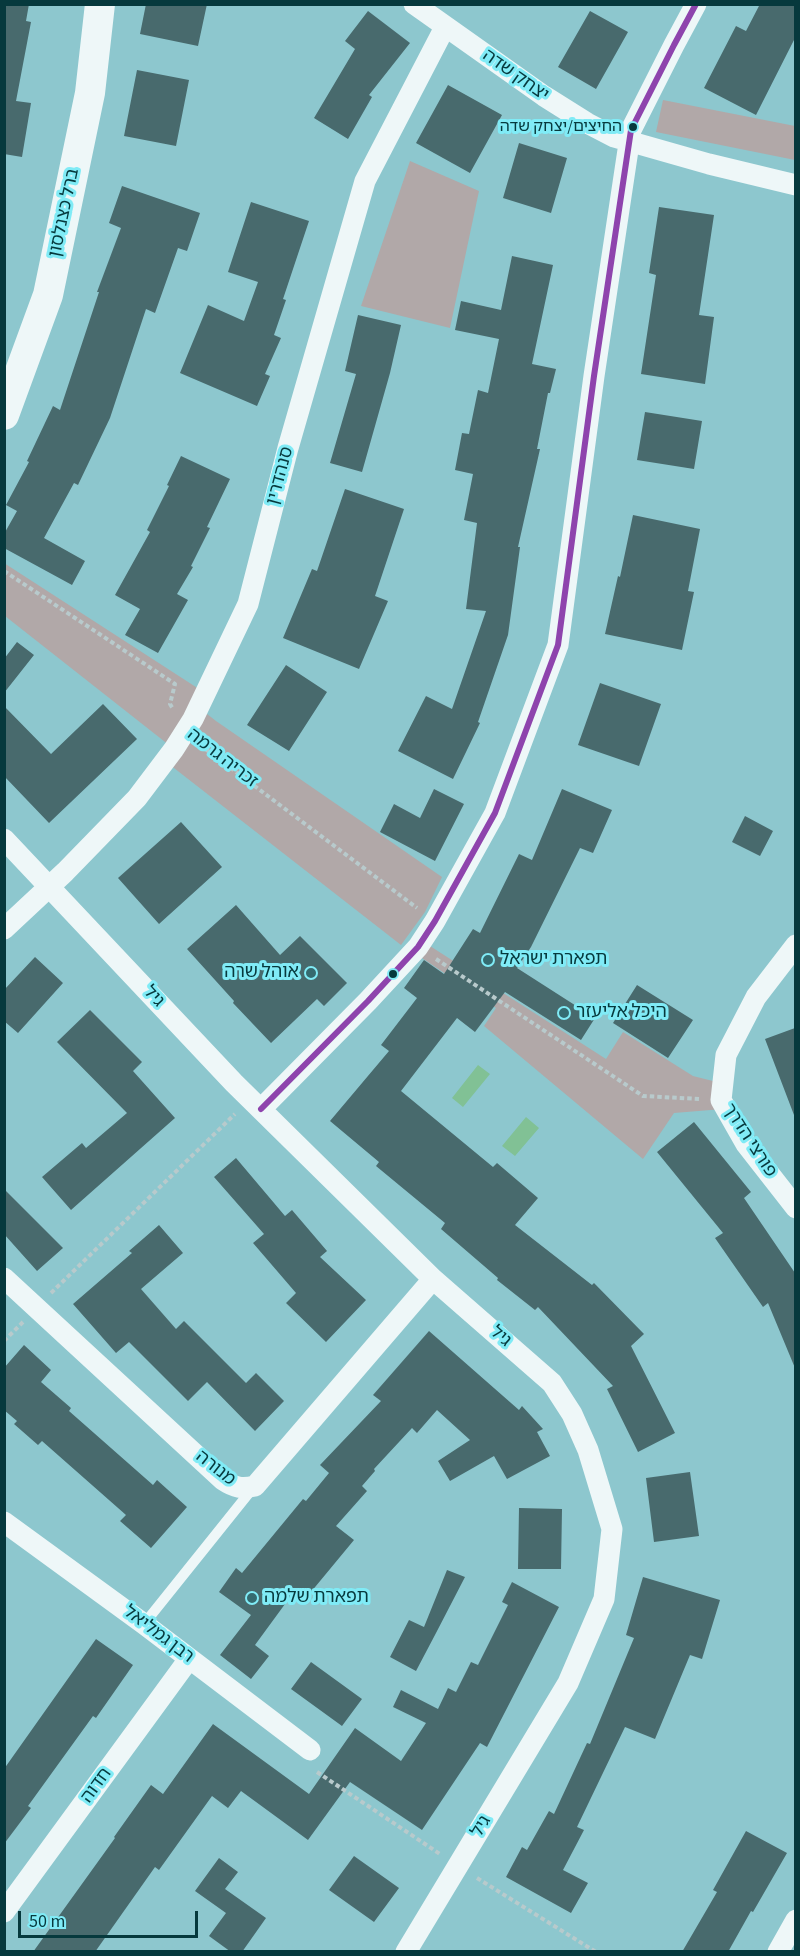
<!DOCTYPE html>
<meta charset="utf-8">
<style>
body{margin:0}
#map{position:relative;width:800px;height:1956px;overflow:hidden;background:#8dc7ce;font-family:"Source Sans 3",sans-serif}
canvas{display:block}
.frame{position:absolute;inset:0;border:6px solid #06393d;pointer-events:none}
.scale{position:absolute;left:18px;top:1911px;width:180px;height:27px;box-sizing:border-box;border:3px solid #06393d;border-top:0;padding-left:8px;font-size:18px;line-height:21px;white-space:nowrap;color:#06393d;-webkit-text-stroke:4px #80ebf6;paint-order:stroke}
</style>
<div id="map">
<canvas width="800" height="1956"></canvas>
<div class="frame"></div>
<div class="scale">50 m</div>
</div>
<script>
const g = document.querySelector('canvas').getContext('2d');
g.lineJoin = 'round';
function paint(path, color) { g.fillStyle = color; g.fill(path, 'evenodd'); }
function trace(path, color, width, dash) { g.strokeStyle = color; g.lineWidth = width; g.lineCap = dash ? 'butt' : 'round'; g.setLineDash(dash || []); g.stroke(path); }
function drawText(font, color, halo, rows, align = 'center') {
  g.font = font + ' "Source Sans 3","Noto Sans Hebrew",sans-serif'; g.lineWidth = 6; g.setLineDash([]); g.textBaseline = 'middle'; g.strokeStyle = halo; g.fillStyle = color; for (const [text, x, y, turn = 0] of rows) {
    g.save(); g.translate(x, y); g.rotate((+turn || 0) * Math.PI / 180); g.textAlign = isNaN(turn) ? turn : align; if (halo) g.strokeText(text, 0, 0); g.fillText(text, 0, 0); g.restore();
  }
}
paint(new Path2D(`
 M663,100L795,126V160L656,132Z
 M410,161L479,191L450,328L361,306Z
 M4,563L199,689L193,703L216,721L442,877L425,912L401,945L165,761L174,749L5,616Z
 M430,946L606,1059L623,1032L693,1076L721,1083L723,1109L674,1113L643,1159L484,1026L496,1008L422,958Z`), '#b1a8a8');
paint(new Path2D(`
 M478,1065L490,1074L463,1107L452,1098Z
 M526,1117L539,1128L515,1156L502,1146Z`), '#81c195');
paint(new Path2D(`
 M4,4H29L26,21L31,22L16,101L31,103L22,157L4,154Z
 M146,4H207L198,46L140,34Z
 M760,4H795V38L756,115L704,88L736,26L746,31Z
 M368,11L410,43L369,95L372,97L348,139L314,118L355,49L345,41Z
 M590,11L628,32L596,89L558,67Z
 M137,70L189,80L176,146L124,136Z
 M448,85L502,115L470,173L416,143Z
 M519,143L567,158L551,213L503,198Z
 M122,186L200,213L187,251L178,248L155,313L146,309L110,418L78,485L74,483L44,538L85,561L72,585L4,548V534L17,511L6,505L29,462L27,461L53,406L60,410L99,292H97L121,228L109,223Z
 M251,202L309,221L283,299L286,300L274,335L281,338L265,374L270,376L257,406L180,373L208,305L244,321L258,282L228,272Z
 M659,207L714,215L699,315L714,317L705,384L641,374L656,275L649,273Z
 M512,256L553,265L532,364L556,369L550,393H548L537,449H540L518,547H520L508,635L478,722L480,723L453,779L398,751L426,696L452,709L486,611L466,609L477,523L464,520L473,474L455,470L462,433L469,434L478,390L488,393L499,339L455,330L461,301L501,310Z
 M358,315L401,325L390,373L362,472L330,463L356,374L345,371Z
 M645,412L702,421L694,469L637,460Z
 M181,456L230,479L207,527L210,528L191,566L193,567L177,594L188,600L158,653L125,635L140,609L115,595L150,532L147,530L169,486L167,485Z
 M345,489L404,509L375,596L388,601L359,669L283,638L312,569L317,571Z
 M633,515L700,529L688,591L694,592L682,650L605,634L618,576L620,577Z
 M17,642L34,655L4,693V659Z
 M286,665L327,692L289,751L247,725Z
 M600,683L661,704L639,766L578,745Z
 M103,704L137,739L49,823L4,776V706L51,754Z
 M434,789L464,804L435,861L380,832L394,804L420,818Z
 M562,789L612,810L593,853L580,848L531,947L517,968L595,1018L581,1040L505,992L475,1032L457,1018L401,1091L493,1167L497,1163L538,1198L515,1225L592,1285L594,1283L644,1334L631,1346L675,1433L638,1452L607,1389L613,1386L538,1307L535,1310L497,1280L498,1278L441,1229L445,1223L376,1166L379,1162L330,1121L389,1051L381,1045L417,998L404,988L424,960L444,974L473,929L480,933L519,854L532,860Z
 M745,816L773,831L760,856L732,842Z
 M181,822L222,867L159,924L118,878Z
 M236,905L280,955L300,936L347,983L324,1006L317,999L271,1043L233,1003L234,1001L187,949Z
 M35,957L63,983L18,1033L4,1021V990Z
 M637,985L693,1020L668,1058L613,1023Z
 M90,1010L142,1062L133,1071L175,1118L71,1210L42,1177L82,1143L86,1148L127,1113L57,1042Z
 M795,1028V1115H794L765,1039Z
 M694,1122L751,1192L744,1198L795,1273V1368L768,1303L763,1307L715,1238L723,1233L657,1152Z
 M236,1158L285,1216L292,1210L327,1251L320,1257L366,1300L326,1342L286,1303L296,1293L253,1243L264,1234L214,1177Z
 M4,1189L63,1248L37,1271L4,1234Z
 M159,1225L183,1253L141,1289L176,1329L184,1321L246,1383L256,1373L284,1401L255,1431L207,1382L188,1401L129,1342L116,1353L73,1304L132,1253L129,1251Z
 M429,1331L519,1410L522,1406L543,1429L537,1432L550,1456L507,1479L494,1456L450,1481L438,1461L470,1440L437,1410L417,1433L412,1428L374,1469L375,1471L362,1486L367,1491L336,1526L354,1540L306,1598L296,1589L255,1645L269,1656L251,1679L220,1655L251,1615L219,1592L236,1568L242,1573L303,1499L306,1501L329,1473L320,1465L381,1401L373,1395Z
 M24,1345L51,1370L41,1382L71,1408L69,1411L153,1485L157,1480L187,1507L151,1548L120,1521L126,1515L42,1441L38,1445L14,1424L17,1421L4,1410V1368Z
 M690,1472L699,1536L654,1542L646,1478Z
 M519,1508L562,1509L561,1569H518Z
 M447,1570L465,1577L436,1633L426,1628L436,1633L416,1671L390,1657L409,1620L424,1627Z
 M643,1577L720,1600L702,1659L690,1655L655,1739L625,1727L577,1827L584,1830L563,1870L588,1883L571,1913L506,1877L522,1847L527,1850L549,1811L554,1814L587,1743L590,1744L634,1638L626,1635Z
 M512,1582L559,1607L487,1747L480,1743L422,1830L350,1782L308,1840L241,1791L228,1808L212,1796L159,1870L155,1867L95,1952H33L115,1838L114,1837L151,1785L163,1794L213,1724L309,1794L355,1728L401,1761L426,1723L393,1707L401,1690L438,1709L448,1688L456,1692L471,1662L478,1665L508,1605L502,1602Z
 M96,1639L133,1665L96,1718L93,1716L28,1806L31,1808L4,1844V1769Z
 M311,1662L362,1699L342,1726L291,1689Z
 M746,1831L787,1853L753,1912L751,1911L728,1952H682L717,1892L713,1890Z
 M354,1856L399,1888L374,1922L329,1890Z
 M219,1858L238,1872L225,1889L266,1918L242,1952H231L209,1936L226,1913L195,1891Z`), '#486a6d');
trace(new Path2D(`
 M4,571L175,684L170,704L173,709
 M200,745L417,908
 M436,959L643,1096L699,1099
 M51,1293L235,1114
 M4,1341L23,1322
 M317,1772L440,1854
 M477,1878L596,1952`), '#b8cacc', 4, [4.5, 3]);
trace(new Path2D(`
 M144,1624L253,1488`), '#eef7f8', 10);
trace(new Path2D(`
 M414,4L544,96L587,123L614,137L709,164L796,185
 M4,839L234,1083L433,1279L552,1383L572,1414L588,1450L612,1529L604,1599L568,1683L406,1952
 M4,929L65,872L137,798L174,749L193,719L248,604L288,448L365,181L445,27
 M796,945L756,997L726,1055L721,1100L746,1144L796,1208
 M261,1109L368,1001L418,947L435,921L495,813L558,645L594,376L631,130L674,45L696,4
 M4,1278L223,1480C235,1488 242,1489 255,1486L433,1279
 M4,1522L144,1624L310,1750
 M4,1912L189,1659
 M778,1952L796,1920`), '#eef7f8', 21);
trace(new Path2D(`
 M4,415L48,295L90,93L100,4`), '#eef7f8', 30);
trace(new Path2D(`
 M261,1109L368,1001L418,947L435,921L495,813L558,645L594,376L631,130L674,45L696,4`), '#8e44ad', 6);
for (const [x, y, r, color] of [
 [633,127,5,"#06393d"],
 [488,960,6,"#356b70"],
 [311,973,6,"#356b70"],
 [393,974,5,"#06393d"],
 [564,1013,6,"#356b70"],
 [252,1598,6,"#356b70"]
]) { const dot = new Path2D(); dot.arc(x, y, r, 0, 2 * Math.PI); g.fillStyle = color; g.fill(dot); trace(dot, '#80ebf6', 2); }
drawText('16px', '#06393d', '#80ebf6', [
 ["החיצים/יצחק שדה",622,127]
], 'right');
drawText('18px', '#06393d', '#80ebf6', [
 ["יצחק שדה",515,76,35],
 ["ברל כצנלסון",65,213,-78],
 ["סנהדרין",281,476,-75],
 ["זכריה גרמה",222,759,38],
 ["גיל",153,997,47],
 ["פורצי הדרך",749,1141,57],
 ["גיל",500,1337,41],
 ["מנורה",215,1469,38],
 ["רבן גמליאל",158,1635,37],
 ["חדוה",97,1786,-54],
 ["גיל",482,1827,-59]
]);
drawText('18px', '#06393d', '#80ebf6', [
 ["תפארת ישראל",500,960],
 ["אוהל שרה",299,973,"right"],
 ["היכל אליעזר",576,1013],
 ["תפארת שלמה",264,1598]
], 'left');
</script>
